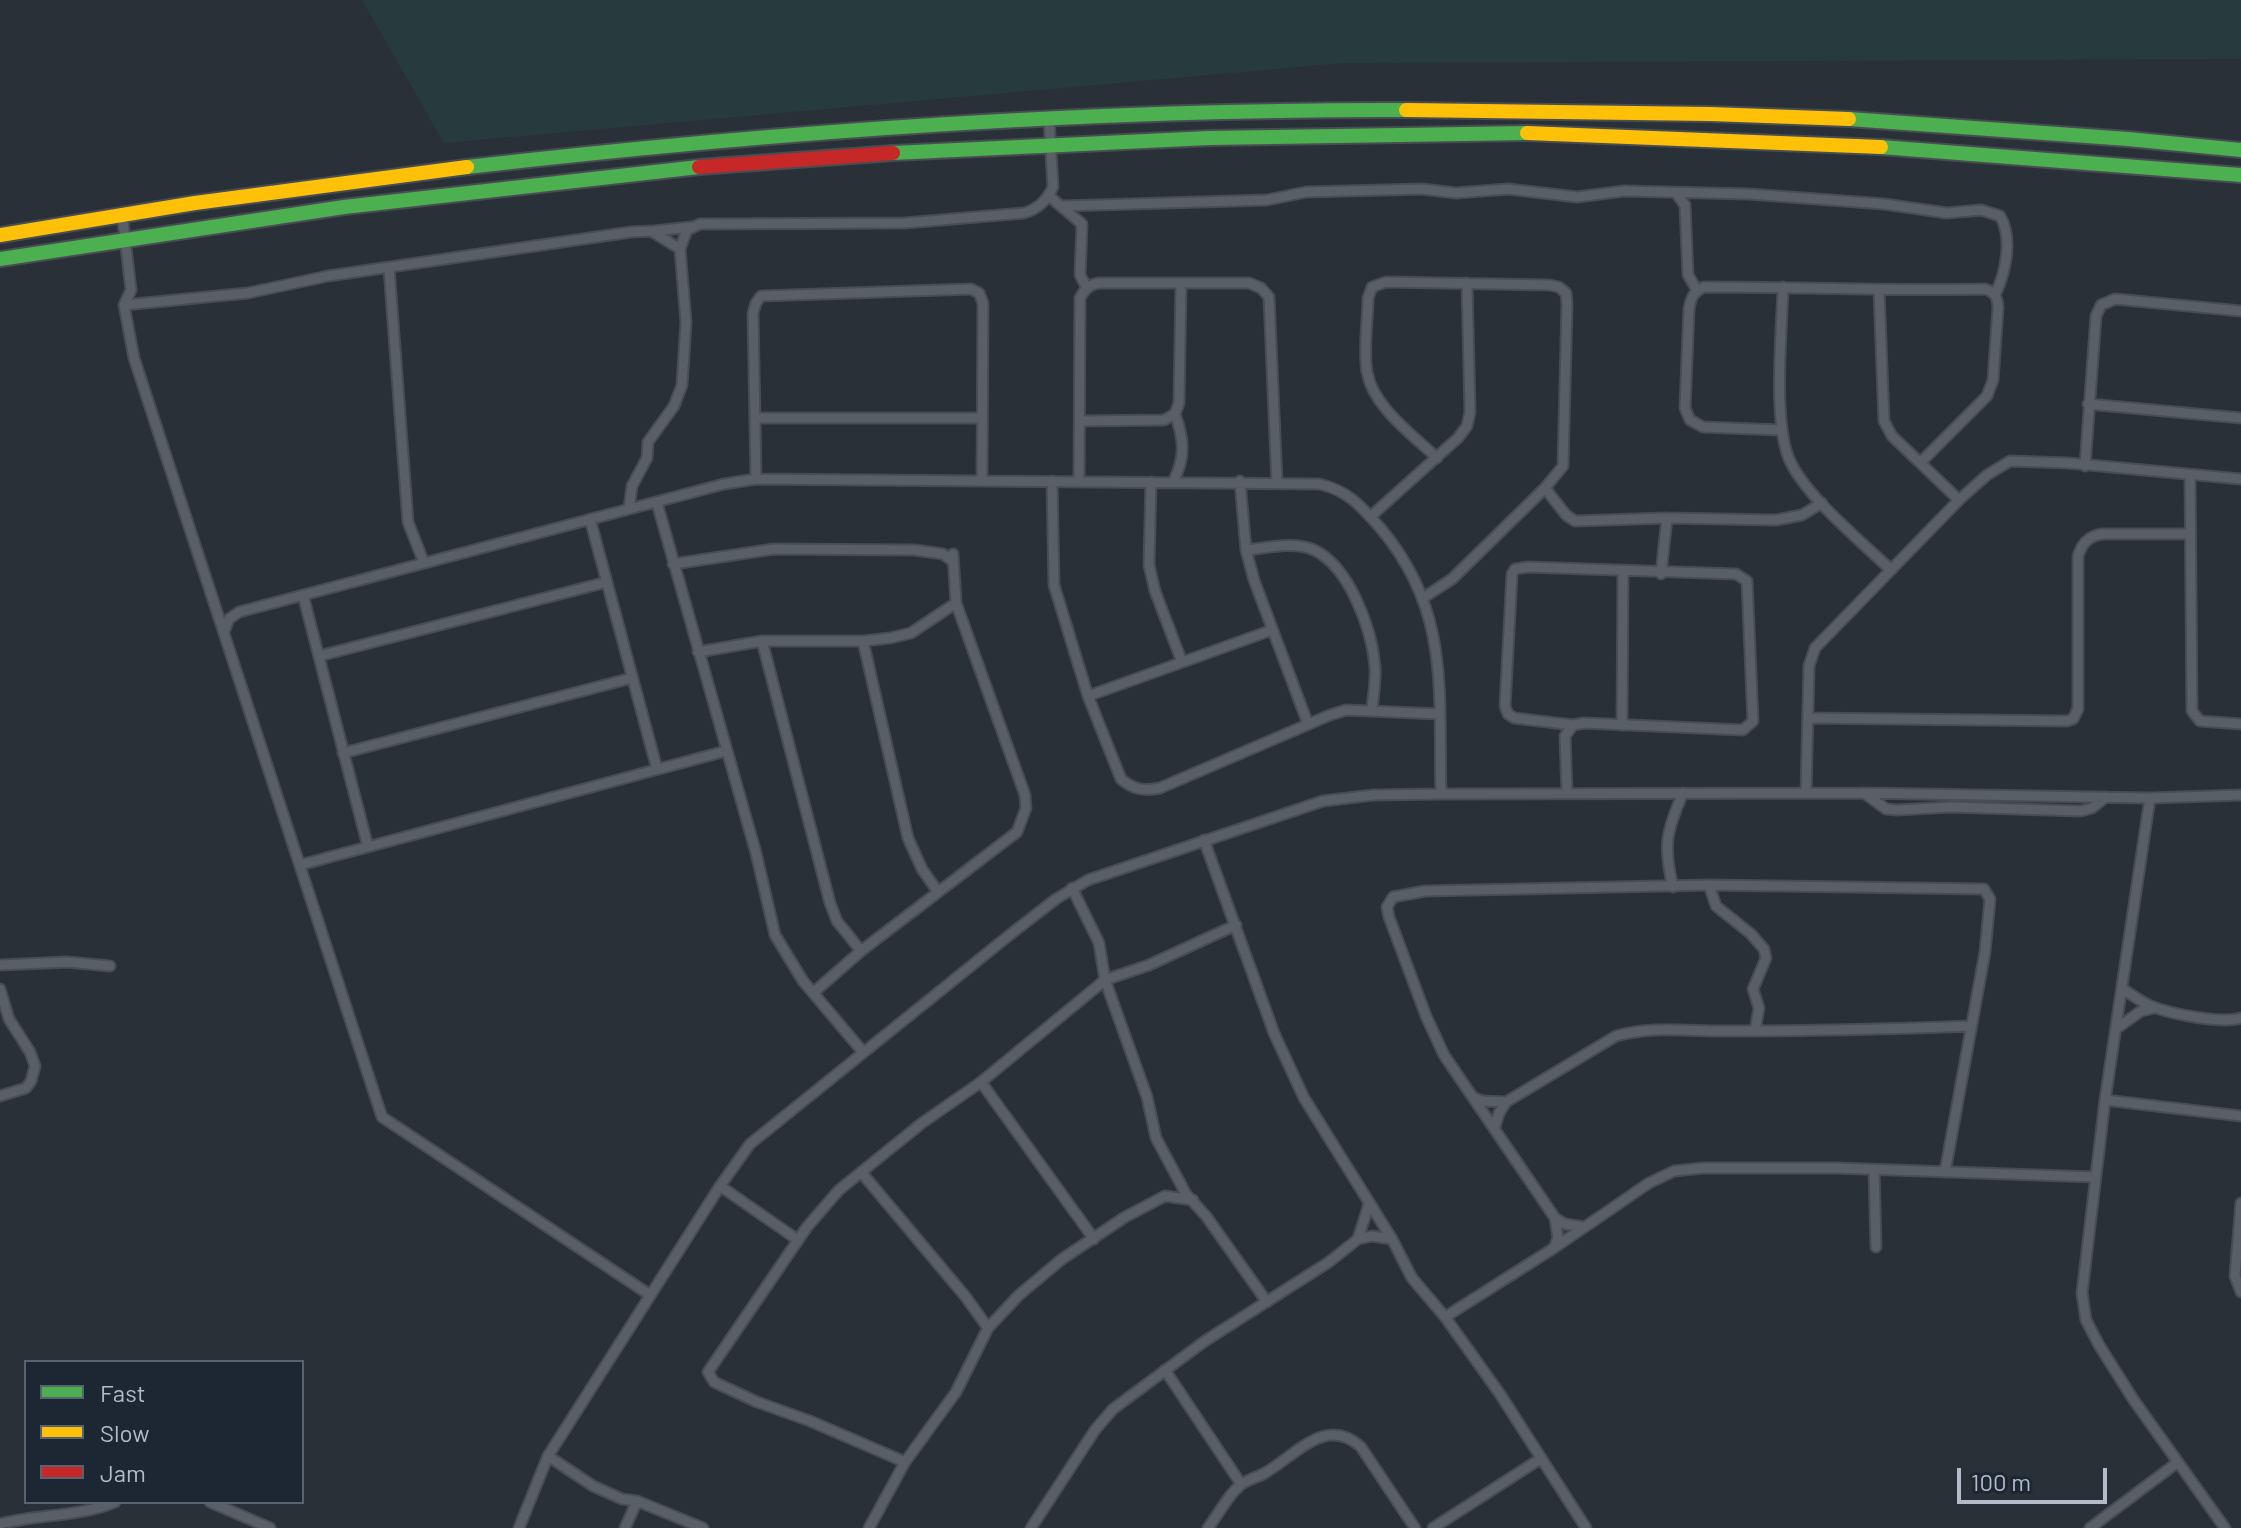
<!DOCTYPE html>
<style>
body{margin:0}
#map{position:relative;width:2241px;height:1528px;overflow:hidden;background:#2a3038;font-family:Barlow,sans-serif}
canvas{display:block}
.legend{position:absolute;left:24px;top:1360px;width:280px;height:144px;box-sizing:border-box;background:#1d2633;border:2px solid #59626f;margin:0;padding:10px 14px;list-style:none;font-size:24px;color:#b4bcc9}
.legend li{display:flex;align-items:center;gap:16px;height:40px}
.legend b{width:40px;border:2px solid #59626f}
.scale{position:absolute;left:1957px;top:1468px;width:150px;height:36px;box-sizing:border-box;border:4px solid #b4bcc9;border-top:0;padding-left:10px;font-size:24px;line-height:28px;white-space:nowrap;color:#b4bcc9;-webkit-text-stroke:6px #1d2633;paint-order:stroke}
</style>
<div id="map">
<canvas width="2241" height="1528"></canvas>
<ul class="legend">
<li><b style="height:10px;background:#4caf50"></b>Fast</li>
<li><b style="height:10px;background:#ffc107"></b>Slow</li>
<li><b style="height:10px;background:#c62828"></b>Jam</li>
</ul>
<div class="scale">100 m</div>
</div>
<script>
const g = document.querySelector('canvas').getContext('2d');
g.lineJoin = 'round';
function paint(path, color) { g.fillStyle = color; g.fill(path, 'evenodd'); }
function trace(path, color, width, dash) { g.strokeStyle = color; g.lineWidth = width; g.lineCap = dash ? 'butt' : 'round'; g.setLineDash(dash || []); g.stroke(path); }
paint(new Path2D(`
 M362,0H2241V59L1343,63L444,143Z`), '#273a3e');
const street = new Path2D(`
 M1676,193L1685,205L1688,275L1697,290
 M1049,196L1082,224L1080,275L1087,288
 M1062,206L1267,200L1306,192L1422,189L1456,193L1508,189L1577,197L1624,191L1749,194L1884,204L1947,213L1981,210L2000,216C2013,238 2006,272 1995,295
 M122,213L131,290L124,305L134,358L382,1117L650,1295
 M654,231L691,227
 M389,268L408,522L424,563
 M1783,287C1782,330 1772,427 1791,463C1809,499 1861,541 1891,570
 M1879,291L1884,421L1892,436L1959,500
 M124,305L248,293L328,276L631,232L651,231L680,249
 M2088,404L2241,418
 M755,418H981
 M1080,421L1164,420L1175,414L1179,403L1181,284
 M1781,430L1703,427L1690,420L1685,408L1689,309C1691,298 1693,292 1704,287C1798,287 1891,291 1985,289C1995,292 1998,298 1998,308L1993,380L1987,396L1921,462
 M2085,466L2096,316L2101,305L2115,299L2241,311
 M2190,475L2192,711L2200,721L2241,724
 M756,479L753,313L756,303L761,296L971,289L979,293L983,303L982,481
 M1052,481L1054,585L1088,696L1121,779C1134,790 1144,791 1160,788L1330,715L1346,710L1439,714
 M1240,481L1246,550L1254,580L1308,724
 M1079,482L1080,298C1084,290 1089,284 1099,283H1249L1261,288L1269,297L1277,483
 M1151,482L1149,565L1155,591L1182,662
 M1173,482C1186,457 1184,439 1175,414
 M1545,488L1566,515L1575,521L1667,518L1776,520L1802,515L1822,503
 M657,503L756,853L775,935L803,981L863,1052
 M629,509L632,486L647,458L648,442L674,406L682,385L686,322L680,249L687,230L700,224L905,223L1024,213C1038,209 1047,201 1053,187L1049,118
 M1370,517L1458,438L1467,426L1470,412L1467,283
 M590,519L657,769
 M1246,550C1267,548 1294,541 1314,550C1350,567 1372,630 1375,667C1376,682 1373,696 1372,710
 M673,564L774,549L915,550L943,554L951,560L953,554L956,603L1025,795L1026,808L1017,832L861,951L813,993
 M1661,574L1667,518
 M303,595L368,847
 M1423,598L1452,579L1545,488L1563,466L1567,304L1566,293L1559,287L1549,285L1386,282L1372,287L1368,298C1368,321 1363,349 1367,372C1373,407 1413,435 1437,458
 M224,632L229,619L239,612L724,484L756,479L1319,484C1348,490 1363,508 1382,530C1451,613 1438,693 1441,794
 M762,641L830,903L837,921L861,951
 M863,641L908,838L922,869L938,892
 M698,652L762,641H863L890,638L911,633L956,603
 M319,656L607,582
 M1088,696L1272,630
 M1808,718L2067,721L2073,719L2078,709V556C2082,544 2088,536 2102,534H2190
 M1622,725L1623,572
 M343,753L632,678
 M1567,793L1565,736L1573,725L1584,723L1743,730L1753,721L1747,581L1736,574L1528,567L1515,569L1512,574L1505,706L1508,714L1514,718L1573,725
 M1806,793L1809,666L1815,648L1959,500L1987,475L2010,461L2068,463L2241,479
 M1864,793L1886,809L1897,810L1951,807L2081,811L2092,808L2106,797
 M2150,798L2105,1100L2082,1293L2086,1320L2099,1345L2133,1399L2225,1528
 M1204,840L1274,1033L1304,1098L1392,1239L1412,1278L1445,1317L1500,1394L1586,1528
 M300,865L726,751
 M1709,885L1716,906L1751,934L1764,949L1766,958L1753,989L1759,1008L1755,1031
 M1673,887C1663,846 1666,832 1683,793
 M1072,888L1099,943L1105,980L1147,1097L1156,1138L1186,1194L1206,1216L1267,1302
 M0,965L67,962L110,966
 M0,989L9,1019L30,1052L35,1066L31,1081L26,1088L0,1096
 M2123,989C2132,995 2141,1002 2151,1006C2170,1014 2222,1024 2241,1018
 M2117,1028L2141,1011L2154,1008
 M981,1082L1094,1239
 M1474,1098L1483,1101L1506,1102
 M2105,1100L2241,1116
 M1495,1127L1499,1113L1506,1102L1616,1036C1654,1025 1693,1032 1732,1031C1812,1031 1891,1029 1971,1026
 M1874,1170L1876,1247
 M861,1172L965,1296L988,1328
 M720,1186L798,1240
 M2241,1203L2235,1276L2241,1292
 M1555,1218L1565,1224L1584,1227
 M1358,1239L1372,1236L1392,1239
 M1554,1248L1558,1238L1555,1218L1444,1055L1426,1016L1389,917L1387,907L1393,897L1425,891L1709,885L1984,889L1990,899L1985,952L1945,1172
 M1445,1317L1554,1248L1649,1183L1674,1171L1703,1168H1836L2094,1177
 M1165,1370L1241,1484
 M548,1456L593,1486L622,1499L637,1501L703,1528
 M905,1462L810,1421L757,1402L714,1382L708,1372L807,1227L839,1190L922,1123L981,1082L1105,980L1149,965L1236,925
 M210,1502L270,1528
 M0,1524C37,1514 80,1517 115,1502
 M519,1528L548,1456L720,1186L750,1144L1012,933L1056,899L1088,880L1323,801L1373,795L1441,794L1864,793L2150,798L2241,795
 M625,1528L637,1501
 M869,1528L905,1462L956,1392L988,1328L1019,1295L1062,1259L1125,1217L1165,1196L1193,1200
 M1031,1528L1095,1430L1113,1409L1205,1341L1329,1262L1358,1239L1369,1204
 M1208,1528C1218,1515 1229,1493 1242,1484C1249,1479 1258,1477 1265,1473C1296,1455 1326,1415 1361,1447L1415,1528
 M1433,1528L1540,1459
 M2090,1528L2178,1462`);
const fast = new Path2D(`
 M1849,119L2128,139L2241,150
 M1881,147L2241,175
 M893,153L1209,138L1527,133
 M467,167C779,131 1093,109 1406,110
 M0,259L344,207L699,167`);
const slow = new Path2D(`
 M1406,110L1710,114L1849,119
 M1527,133L1881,147
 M0,235L195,203L467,167`);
const jam = new Path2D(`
 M699,167L893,153`);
trace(street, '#484c53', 13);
trace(fast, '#484c53', 18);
trace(slow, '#484c53', 18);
trace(jam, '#484c53', 18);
trace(street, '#5a5e66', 9);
trace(fast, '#4caf50', 14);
trace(slow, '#ffc107', 14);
trace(jam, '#c62828', 14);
</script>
